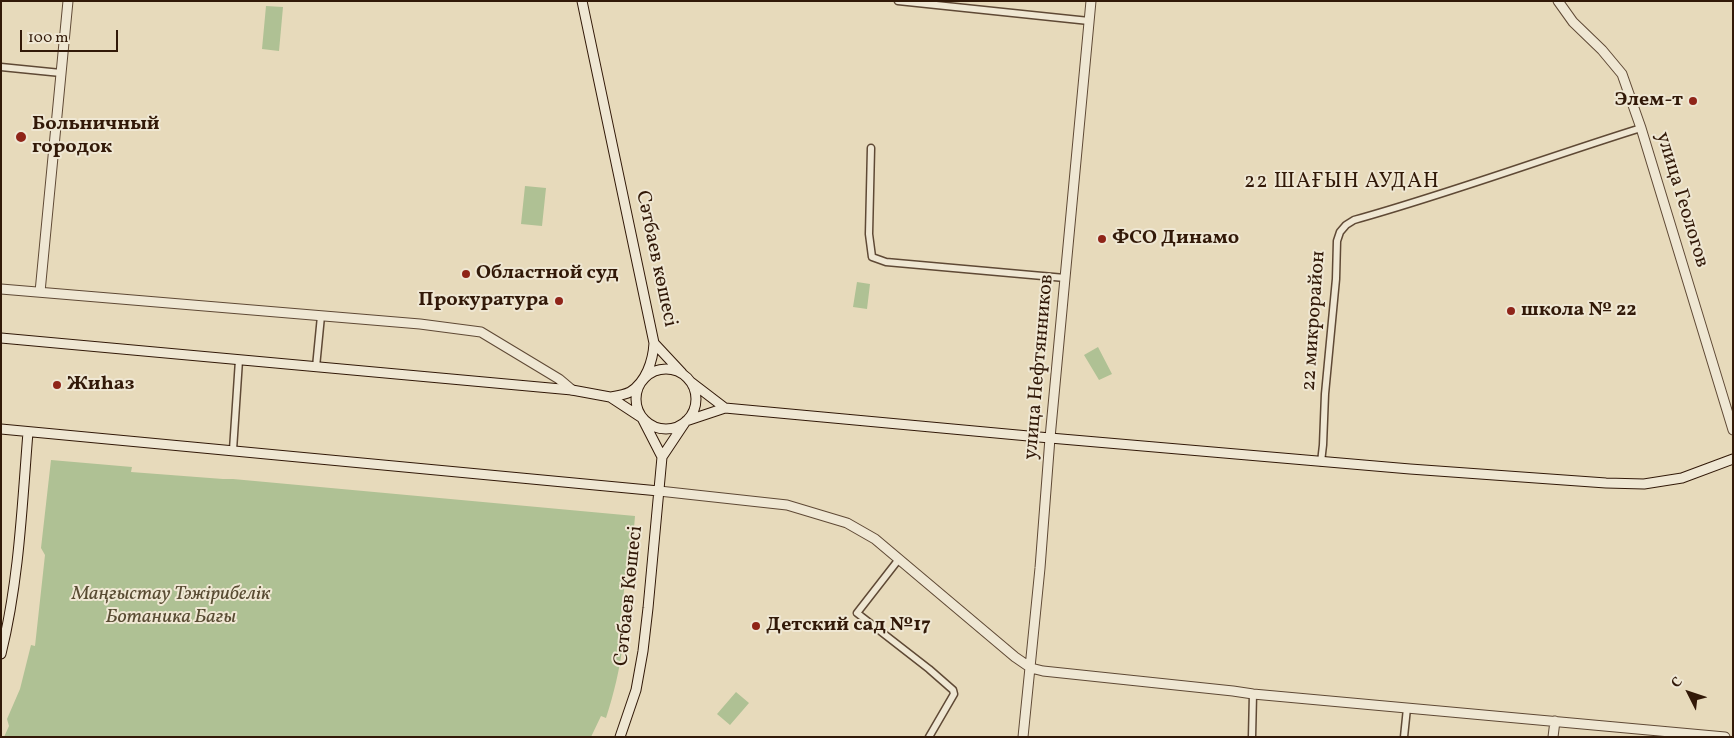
<!DOCTYPE html>
<meta charset="utf-8">
<style>
body{margin:0}
#map{position:relative;width:1734px;height:738px;overflow:hidden;background:#e7dabb;font-family:Vollkorn,serif}
canvas{display:block}
.frame{position:absolute;inset:0;border:2px solid #321908;pointer-events:none}
.north{position:absolute;left:1664px;top:668px;width:50px;height:50px;-webkit-text-stroke:4px #efe7d3;paint-order:stroke;rotate:311deg;font-size:14px;font-weight:700;line-height:20px;text-align:center;color:#321908}
.north::after{content:'';display:block;margin:auto;width:18px;height:22px;background:#321908;clip-path:polygon(50% 0,100% 100%,50% 72%,0 100%)}
.scale{position:absolute;left:20px;top:30px;width:98px;height:22px;box-sizing:border-box;border:2px solid #321908;border-top:0;padding-left:6px;font-size:15px;line-height:18px;white-space:nowrap;color:#321908;-webkit-text-stroke:4px #efe7d3;paint-order:stroke}
</style>
<div id="map">
<canvas width="1734" height="738"></canvas>
<div class="frame"></div>
<div class="north">С</div>
<div class="scale">100 m</div>
</div>
<script>
const g = document.querySelector('canvas').getContext('2d');
g.lineJoin = 'round';
function paint(path, color) { g.fillStyle = color; g.fill(path, 'evenodd'); }
function trace(path, color, width, dash) { g.strokeStyle = color; g.lineWidth = width; g.lineCap = dash ? 'butt' : 'round'; g.setLineDash(dash || []); g.stroke(path); }
function drawText(font, color, halo, rows, align = 'center') {
  g.font = font + ' Vollkorn,serif'; g.lineWidth = 4; g.setLineDash([]); g.textBaseline = 'middle'; g.strokeStyle = halo; g.fillStyle = color; for (const [text, x, y, turn = 0] of rows) {
    g.save(); g.translate(x, y); g.rotate((+turn || 0) * Math.PI / 180); g.textAlign = isNaN(turn) ? turn : align; if (halo) g.strokeText(text, 0, 0); g.fillText(text, 0, 0); g.restore();
  }
}
paint(new Path2D(`
 M266,6L283,7L279,51L262,49Z
 M525,186L546,188L542,226L521,224Z
 M857,282L870,284L867,309L853,307Z
 M1098,347L1112,374L1099,380L1084,355Z
 M51,460L132,467L131,472L223,479H233L635,516L631,565H627L618,642H623C620,669 614,693 606,718L601,716L591,737H4L9,726L7,719L20,689L31,645L35,646L45,555L41,548Z
 M736,692L749,703L730,725L717,714Z`), '#afc194');
const minor = new Path2D(`
 M898,1L1089,21
 M1,67L61,73
 M871,148L869,234L872,257L886,262L1065,278
 M316,367L321,316
 M233,450L239,360
 M1321,462L1323,445L1325,394L1336,279L1337,241L1340,232L1346,225L1354,220C1451,193 1545,158 1641,128
 M899,559L857,613L929,669L953,690L954,694L929,737
 M1252,737L1253,694
 M1404,737L1407,708`);
const tertiary = new Path2D(`
 M1558,1L1573,22L1602,50L1622,74L1641,128L1733,430
 M1,289L420,324L481,332L559,379L572,390
 M40,292L68,1
 M659,491L787,505L847,523L875,539L1015,657L1031,668L1043,671L1233,691L1253,694L1725,737
 M1023,737L1040,568L1050,438L1091,1
 M1553,737L1555,721`);
const secondary = new Path2D(`
 M582,1L654,343C653,361 646,382 630,392C624,395 616,396 610,397
 M1,338L572,390L610,397L642,418L662,457
 M654,343L682,373
 M636 399a30 30 0 1 1 60 0a30 30 0 1 1-60 0Z
 M691,382L725,408
 M1,429L659,491
 M1,654C19,581 22,507 28,432
 M620,737L636,690L643,651L648,608L662,457L686,421L725,408L1050,438L1410,469L1606,483L1644,484L1682,478L1733,459`);
trace(minor, '#5f4935', 9);
trace(tertiary, '#5f4935', 11);
trace(secondary, '#321908', 11);
trace(minor, '#efe7d3', 6);
trace(tertiary, '#efe7d3', 9);
trace(secondary, '#efe7d3', 9);
for (const [x, y, r, color] of [
 [1693,101,5,"#8f2418"],
 [21,137,6,"#8f2418"],
 [1102,239,5,"#8f2418"],
 [466,274,5,"#8f2418"],
 [559,301,5,"#8f2418"],
 [1511,311,5,"#8f2418"],
 [57,385,5,"#8f2418"],
 [756,626,5,"#8f2418"]
]) { const dot = new Path2D(); dot.arc(x, y, r, 0, 2 * Math.PI); g.fillStyle = color; g.fill(dot); trace(dot, '#efe7d3', 2); }
drawText('bold 20px', '#321908', '#efe7d3', [
 ["Элем-т",1683,101,"right"],
 ["Больничный",32,125],
 ["городок",32,148],
 ["ФСО Динамо",1112,239],
 ["Областной суд",476,274],
 ["Прокуратура",549,301,"right"],
 ["школа № 22",1521,311],
 ["Жиhаз",67,385],
 ["Детский сад №17",766,626]
], 'left');
drawText('20px', '#321908', '#efe7d3', [
 ["улица Геологов",1681,200,73],
 ["Сәтбаев көшесі",655,259,78],
 ["22 микрорайон",1315,321,-86],
 ["улица Нефтянников",1040,367,-85],
 ["Сәтбаев Көшесі",630,596,-84]
]);
drawText('italic 20px', '#584b32', '#efe7d3', [
 ["Маңғыстау Тәжірибелік",171,595],
 ["Ботаника Бағы",171,618]
]);
g.letterSpacing = '1px';
drawText('21px', '#321908', '#efe7d3', [
 ["22 ШАҒЫН АУДАН",1342,183]
]);
g.letterSpacing = '0px';
</script>
